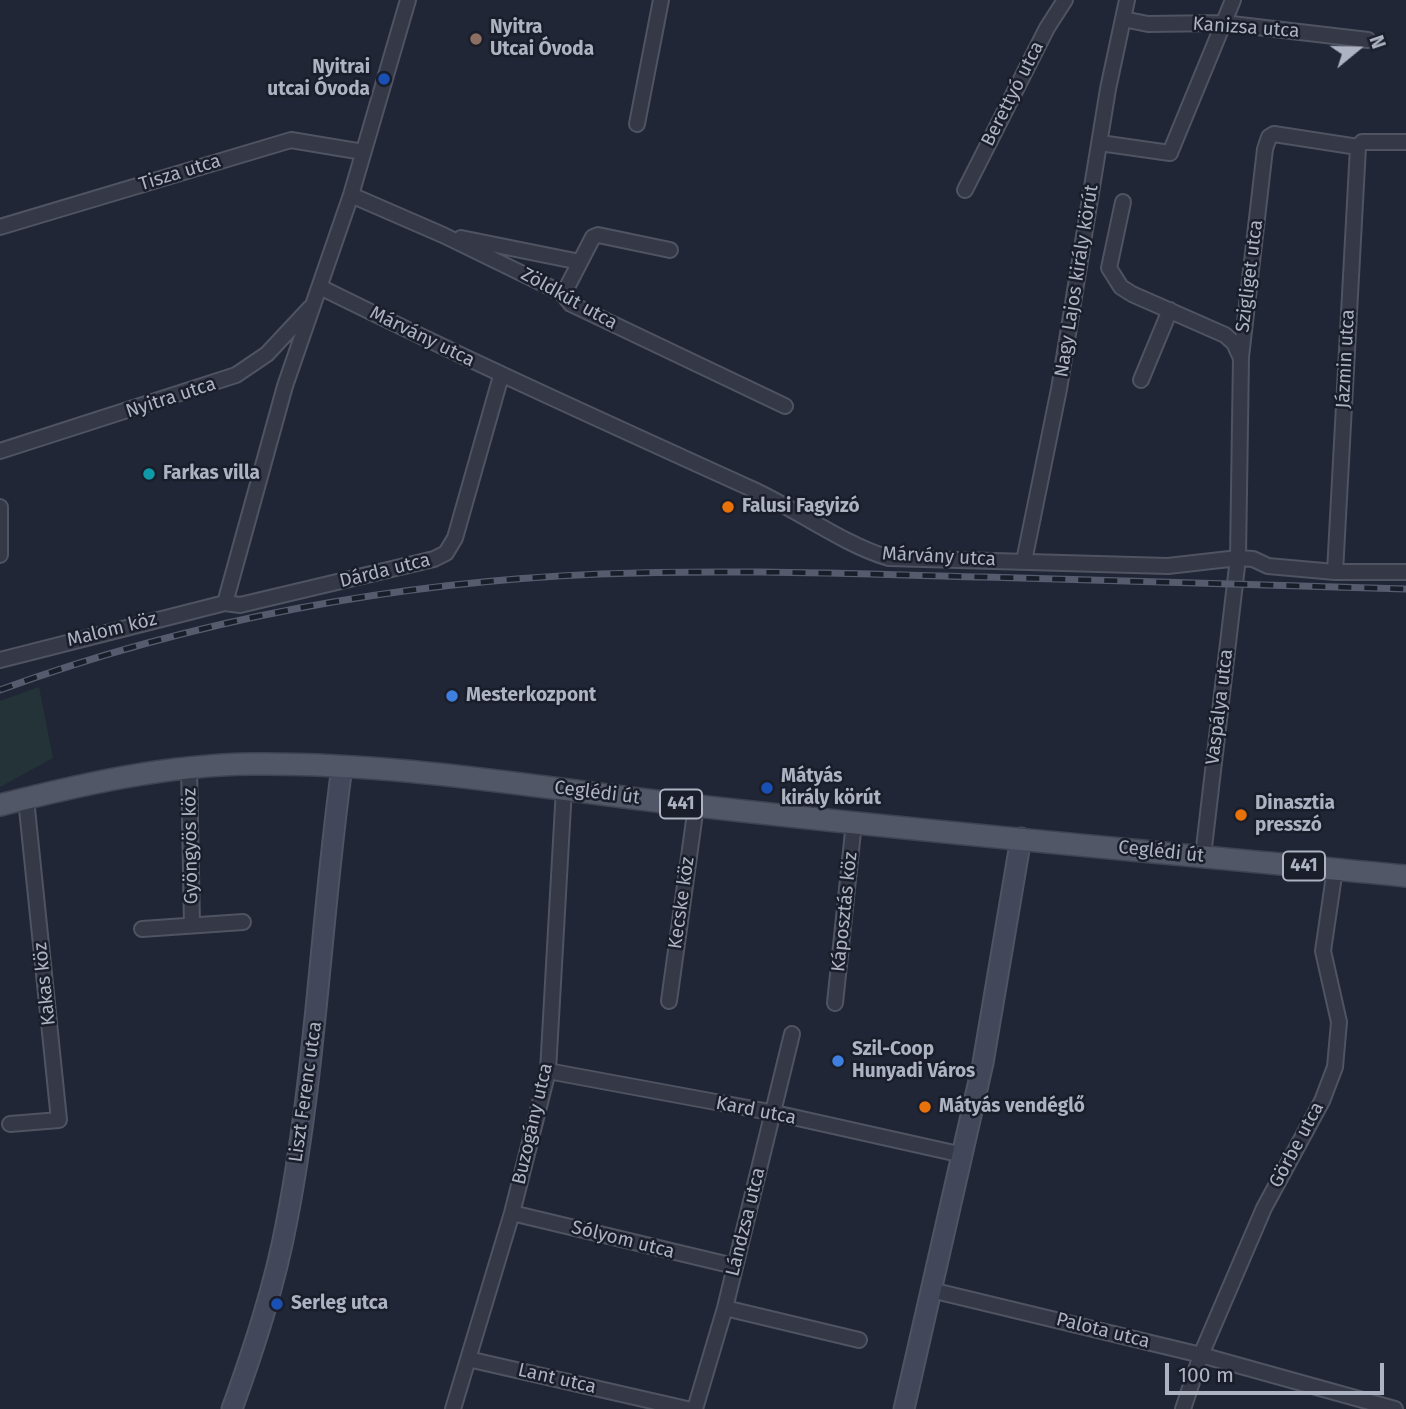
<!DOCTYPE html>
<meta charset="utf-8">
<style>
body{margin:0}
#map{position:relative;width:1406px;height:1409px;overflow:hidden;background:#212636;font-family:"Fira Sans",sans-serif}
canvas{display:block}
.north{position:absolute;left:1322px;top:14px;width:70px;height:70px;-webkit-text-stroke:5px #1a1e2b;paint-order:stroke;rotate:71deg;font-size:19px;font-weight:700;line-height:28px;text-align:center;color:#aeb3c4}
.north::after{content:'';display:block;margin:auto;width:24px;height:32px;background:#aeb3c4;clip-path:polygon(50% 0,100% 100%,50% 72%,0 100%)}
.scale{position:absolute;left:1165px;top:1363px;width:219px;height:32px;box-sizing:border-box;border:4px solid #aeb3c4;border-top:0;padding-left:9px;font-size:21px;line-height:24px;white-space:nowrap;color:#aeb3c4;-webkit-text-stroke:5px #1a1e2b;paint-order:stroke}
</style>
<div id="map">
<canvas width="1406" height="1409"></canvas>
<div class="north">N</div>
<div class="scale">100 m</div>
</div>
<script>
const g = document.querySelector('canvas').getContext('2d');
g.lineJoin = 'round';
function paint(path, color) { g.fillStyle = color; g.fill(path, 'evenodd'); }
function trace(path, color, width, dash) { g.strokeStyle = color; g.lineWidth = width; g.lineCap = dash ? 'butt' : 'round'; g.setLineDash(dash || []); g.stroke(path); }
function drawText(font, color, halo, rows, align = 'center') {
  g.font = font + ' "Fira Sans",sans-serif'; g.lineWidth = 5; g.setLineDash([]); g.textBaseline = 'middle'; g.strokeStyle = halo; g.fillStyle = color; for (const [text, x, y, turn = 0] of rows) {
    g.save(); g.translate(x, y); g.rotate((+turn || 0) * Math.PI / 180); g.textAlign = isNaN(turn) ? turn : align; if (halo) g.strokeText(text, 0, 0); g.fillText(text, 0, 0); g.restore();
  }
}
paint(new Path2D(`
 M39,687L53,758L0,787V701Z`), '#243338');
const street = new Path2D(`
 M1123,19L1148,24L1223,23L1368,40
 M637,124L661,0
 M1100,143L1170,153L1233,0
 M965,190L1047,28L1065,0
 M351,195L443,235L562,293L571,304L785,406
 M1123,202L1109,268L1121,287L1132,294L1225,335L1234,343L1240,356
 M0,227L291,140L363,152
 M461,238L580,262
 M320,287C463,358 607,423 752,489C796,509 844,545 889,558L1168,566L1238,558L1253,559L1268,566L1335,572H1406
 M563,295L593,237L598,235L670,250
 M1141,380L1170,310
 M0,451L236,375L267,354L310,308
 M0,507V555
 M1024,561L1059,389L1108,89L1127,0
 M1335,572L1358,147
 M225,603L285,386L351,195L408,0
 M0,660L225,603L240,605L434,559L446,553L455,538L501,376
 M189,768L192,925
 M1203,856L1238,558L1241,357L1265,149L1269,137L1274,134L1358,147L1362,142H1406
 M142,929L243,922
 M669,1001L696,806
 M835,1003L854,822
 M548,1071L775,1113L963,1155
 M10,1124L59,1120L26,799
 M512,1213L734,1266
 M931,1290L1201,1355L1395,1409
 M725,1308L859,1340
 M468,1359L687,1409
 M453,1409L512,1213L548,1071L564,788
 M695,1409L725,1308L792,1034
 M1183,1409L1201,1355L1264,1208L1322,1101L1335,1067L1339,1022L1323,951L1335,869`);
const secondary = new Path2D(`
 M232,1409C254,1348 275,1285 287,1220C316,1070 321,918 342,767
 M904,1409L983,1063L1021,838`);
const primary = new Path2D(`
 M0,805C83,784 166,765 252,764C401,762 550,790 698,806C934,833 1170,853 1406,876`);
trace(street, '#4f5362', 18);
trace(secondary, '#4f5362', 23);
trace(primary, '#3e4251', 24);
trace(street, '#343847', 14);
trace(secondary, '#42475a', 19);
trace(primary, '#525767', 21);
const rail = new Path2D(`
 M0,690C191,620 397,582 600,574C728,569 857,574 985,577C1125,581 1266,585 1406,589`);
trace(rail, '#565c6e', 7);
trace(rail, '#1a1e2b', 4.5, [13]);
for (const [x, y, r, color] of [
 [476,39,7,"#8d6e63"],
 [384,79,7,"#1a4fb4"],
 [149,474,7,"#0f9aa8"],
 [728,507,7,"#e8710a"],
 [452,696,7,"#3f7fe0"],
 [767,788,7,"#1a4fb4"],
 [1241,815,7,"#e8710a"],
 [838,1061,7,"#3f7fe0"],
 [925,1107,7,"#e8710a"],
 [277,1304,7,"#1a4fb4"]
]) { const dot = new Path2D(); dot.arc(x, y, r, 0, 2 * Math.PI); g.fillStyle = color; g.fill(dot); trace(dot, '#1a1e2b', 2.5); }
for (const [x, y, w] of [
 [681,804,42],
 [1304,866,42]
]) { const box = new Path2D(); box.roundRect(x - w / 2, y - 14.5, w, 29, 5); g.fillStyle = '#1a1e2b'; g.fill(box); trace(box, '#aeb3c4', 2); }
drawText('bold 18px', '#aeb3c4', null, [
 ["441",681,804],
 ["441",1304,866]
]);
drawText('bold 19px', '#aeb3c4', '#1a1e2b', [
 ["Nyitra",490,28],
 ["Utcai Óvoda",490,50],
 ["Nyitrai",370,68,"right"],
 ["utcai Óvoda",370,90,"right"],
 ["Farkas villa",163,474],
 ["Falusi Fagyizó",742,507],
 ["Mesterkozpont",466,696],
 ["Mátyás",781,777],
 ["király körút",781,799],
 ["Dinasztia",1255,804],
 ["presszó",1255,826],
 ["Szil-Coop",852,1050],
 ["Hunyadi Város",852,1072],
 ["Mátyás vendéglő",939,1107],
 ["Serleg utca",291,1304]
], 'left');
drawText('19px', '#aeb3c4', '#1a1e2b', [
 ["Kanizsa utca",1246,28,4],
 ["Berettyó utca",1013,94,-63],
 ["Tisza utca",180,173,-17],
 ["Szigliget utca",1250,276,-83],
 ["Nagy Lajos király körút",1077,281,-81],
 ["Zöldkút utca",569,299,29],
 ["Márvány utca",422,337,26],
 ["Jázmin utca",1346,359,-87],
 ["Nyitra utca",171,398,-18],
 ["Márvány utca",939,557,3],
 ["Dárda utca",385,571,-14],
 ["Malom köz",112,630,-14],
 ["Vaspálya utca",1220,707,-83],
 ["Ceglédi út",597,793,7],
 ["Gyöngyös köz",191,846,-91],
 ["Ceglédi út",1161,852,6],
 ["Kecske köz",682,903,-82],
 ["Káposztás köz",845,912,-84],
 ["Kakas köz",45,984,-96],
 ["Liszt Ferenc utca",306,1092,-82],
 ["Kard utca",756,1111,11],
 ["Buzogány utca",533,1124,-77],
 ["Görbe utca",1297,1145,-62],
 ["Lándzsa utca",746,1222,-76],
 ["Sólyom utca",623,1240,14],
 ["Palota utca",1103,1331,14],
 ["Lant utca",557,1379,13]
]);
</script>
